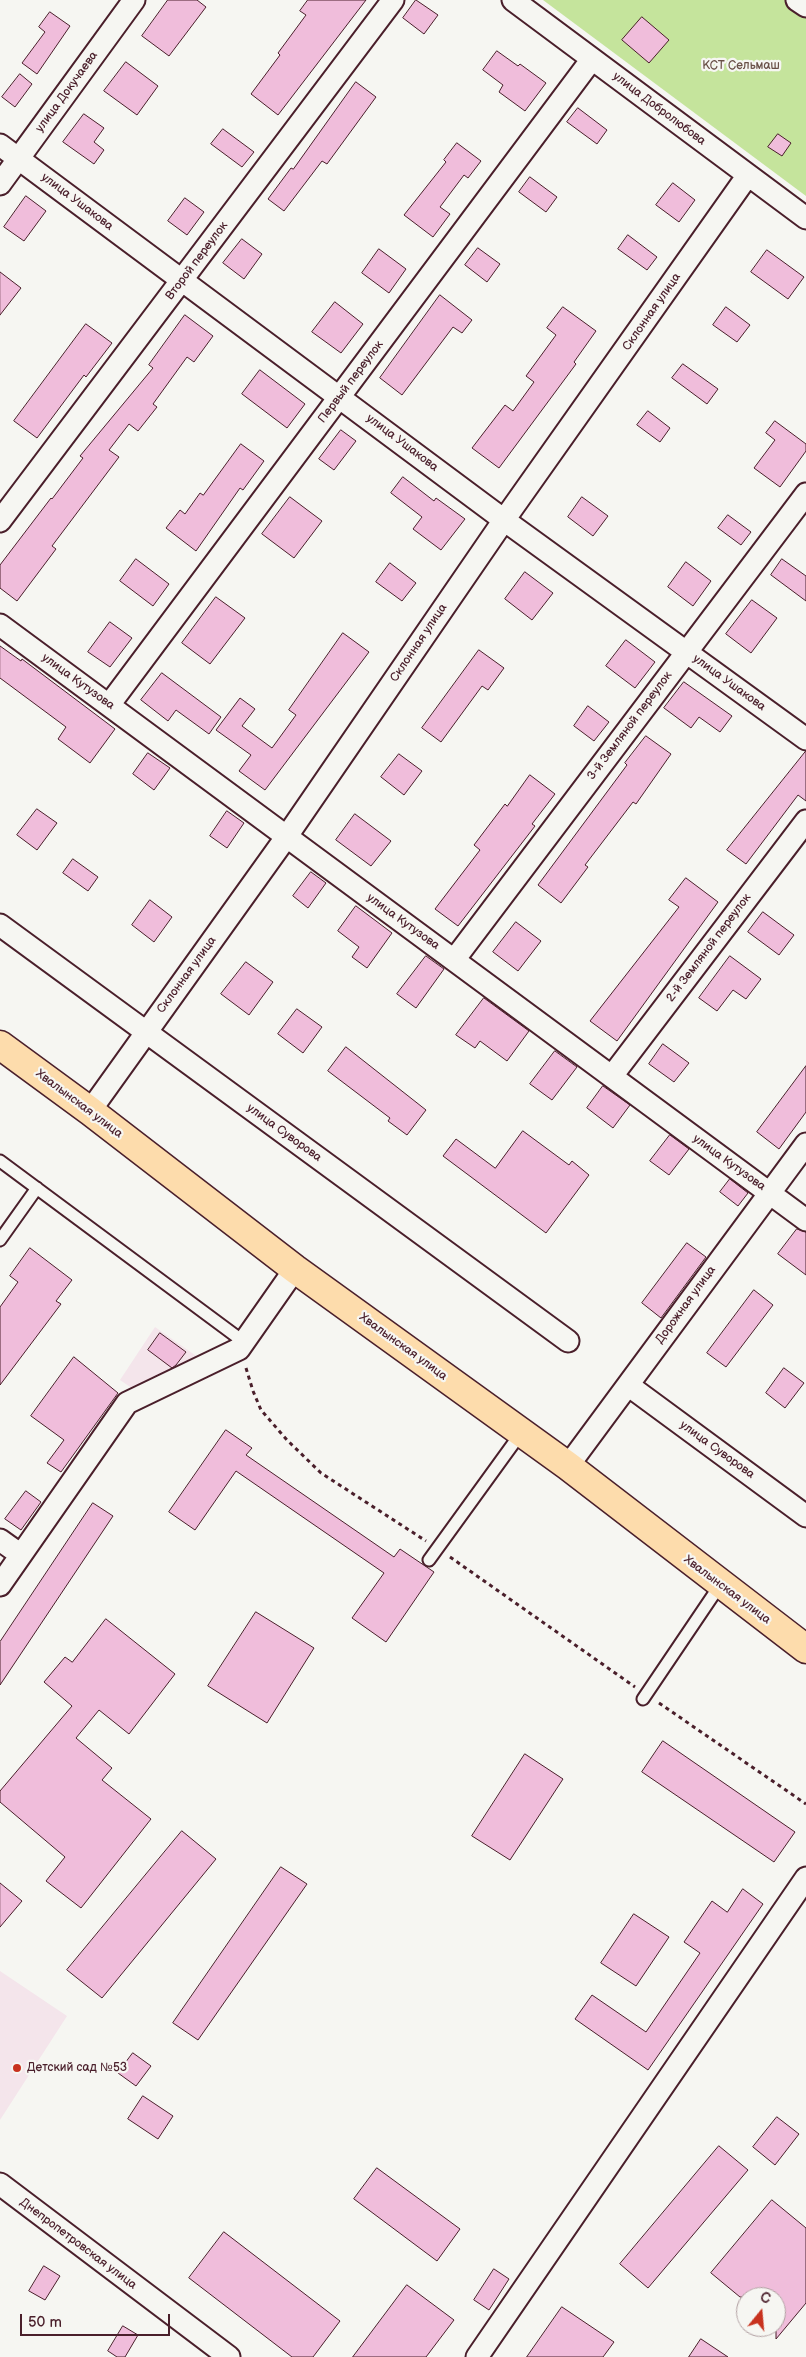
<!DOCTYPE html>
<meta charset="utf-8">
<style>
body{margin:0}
#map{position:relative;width:806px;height:2357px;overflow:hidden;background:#f6f6f2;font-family:"Balsamiq Sans",sans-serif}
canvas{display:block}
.north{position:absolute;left:736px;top:2287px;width:50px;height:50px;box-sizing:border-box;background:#f6f6f2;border:1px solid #b1a0a2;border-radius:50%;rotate:17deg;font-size:14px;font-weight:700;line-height:20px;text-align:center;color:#4a1f2b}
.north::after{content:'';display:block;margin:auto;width:18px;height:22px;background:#c8321e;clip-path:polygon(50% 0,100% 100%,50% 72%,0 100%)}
.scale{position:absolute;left:20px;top:2314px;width:150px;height:22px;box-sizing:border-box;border:2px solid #4a1f2b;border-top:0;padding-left:6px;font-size:15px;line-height:18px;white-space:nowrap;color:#4a1f2b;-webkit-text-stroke:4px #f6f6f2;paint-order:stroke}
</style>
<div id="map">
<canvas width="806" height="2357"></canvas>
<div class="north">С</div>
<div class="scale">50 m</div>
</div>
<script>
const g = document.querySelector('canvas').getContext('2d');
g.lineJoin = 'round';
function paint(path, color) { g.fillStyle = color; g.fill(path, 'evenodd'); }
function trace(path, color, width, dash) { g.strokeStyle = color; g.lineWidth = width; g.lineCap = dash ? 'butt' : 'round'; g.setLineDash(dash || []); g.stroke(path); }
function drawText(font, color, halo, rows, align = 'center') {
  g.font = font + ' "Balsamiq Sans",sans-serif'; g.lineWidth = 4.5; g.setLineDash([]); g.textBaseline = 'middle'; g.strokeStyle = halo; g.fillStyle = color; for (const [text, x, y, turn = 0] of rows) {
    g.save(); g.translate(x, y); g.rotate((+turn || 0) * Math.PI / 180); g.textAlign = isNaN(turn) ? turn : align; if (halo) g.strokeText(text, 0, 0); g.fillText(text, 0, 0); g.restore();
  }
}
paint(new Path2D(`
 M155,1327L202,1360L136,1391L120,1380Z
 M0,1971L67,2016L0,2120Z`), '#f4e5eb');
paint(new Path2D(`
 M543,0H806V196Z`), '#c5e49c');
const building = new Path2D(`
 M168,0H197L206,7L169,56L142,36Z
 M308,0H366L278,115L251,94L280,55L278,53L306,15L300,11Z
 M416,0L438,15L424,34L403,18Z
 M50,12L70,26L37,74L22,63L45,32L39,27Z
 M642,17L669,40L649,63L622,40Z
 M497,51L518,66L520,64L546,83L525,111L499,92L503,85L483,70Z
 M126,62L158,86L137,115L104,91Z
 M20,74L32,84L15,107L2,97Z
 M356,82L376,97L327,164L322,161L284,211L268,199L291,168L293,169Z
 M578,108L607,130L597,144L567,122Z
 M84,114L104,128L94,142L104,150L94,164L63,142Z
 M223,129L254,152L242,167L211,144Z
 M778,134L791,143L782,156L768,147Z
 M457,143L481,161L468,178L464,175L440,207L450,214L433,237L404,215L446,162L444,160Z
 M530,177L557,197L546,212L519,192Z
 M673,183L695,200L679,222L656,205Z
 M26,196L46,211L24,241L4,227Z
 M185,198L204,212L187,235L168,221Z
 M628,235L657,257L647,270L618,249Z
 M242,239L262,254L244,279L223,263Z
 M478,248L500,264L487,282L465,265Z
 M379,249L406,269L389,293L362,273Z
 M767,250L804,277L788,299L751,272Z
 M0,272L21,288L0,315Z
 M440,295L472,320L462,333L453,327L402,395L380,378Z
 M335,302L363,324L341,353L312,332Z
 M563,307L596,331L574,362L576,364L499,468L472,448L505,405L513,411L534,382L526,376L556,335L547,328Z
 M726,307L750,325L737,342L713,325Z
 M185,315L213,336L194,362L187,357L153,404L157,407L138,431L129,424L109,450L119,457L52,546L56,549L17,601L0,588V565L51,498L52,499L83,458L80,456L153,368L149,365Z
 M86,324L112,343L86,377L84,375L37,438L14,421Z
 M683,364L718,389L707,404L672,378Z
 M260,370L305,404L287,428L242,394Z
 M648,411L670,428L660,442L637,425Z
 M775,421L806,444V451L780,487L754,468L775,440L766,433Z
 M341,430L356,441L334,470L319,459Z
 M241,444L264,461L243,490L240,488L196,551L166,528L180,510L185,514L200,493L203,495Z
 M403,477L434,501L436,498L465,519L441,550L413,529L422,517L391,493Z
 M290,497L322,521L294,558L262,534Z
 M582,497L608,516L593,536L568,517Z
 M728,515L751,532L741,545L718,528Z
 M136,559L169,584L153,606L120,581Z
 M782,559L806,576V601L771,575Z
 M686,562L711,581L693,606L668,587Z
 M390,563L416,583L402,601L376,582Z
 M525,572L553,593L532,620L505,599Z
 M216,597L245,618L210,664L182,643Z
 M752,600L777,618L751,653L726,634Z
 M110,622L132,638L110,667L88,652Z
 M343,633L369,652L265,790L239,771L251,755L216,730L240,698L255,709L242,726L272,748L296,715L289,710Z
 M626,640L655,662L635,688L606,666Z
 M0,646L21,661L22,659L115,729L90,763L58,739L66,727L0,678Z
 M479,650L504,668L488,690L482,686L441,742L422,728Z
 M162,673L221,717L209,734L176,710L168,721L141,700Z
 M684,682L732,716L720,732L699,717L691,728L664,708Z
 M588,706L609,722L594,741L574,726Z
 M646,736L671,754L636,804L633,802L585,865L588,867L561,903L538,885L627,765L625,763Z
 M806,751V801L798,795L746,864L727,850Z
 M148,753L170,768L154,790L133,774Z
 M399,754L422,771L404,795L381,777Z
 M530,775L555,794L532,824L535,826L458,926L435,909L480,850L474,845L505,804L507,806Z
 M37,809L57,823L37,850L17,835Z
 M227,811L244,823L227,848L210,836Z
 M355,814L391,841L371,866L336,840Z
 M73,859L98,877L88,891L63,873Z
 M311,872L326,883L308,908L293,896Z
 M686,878L718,902L617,1041L590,1021L679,907L669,900Z
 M150,900L172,917L154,942L132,925Z
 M356,906L392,933L367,968L352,957L359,947L338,931Z
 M763,912L794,935L779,955L748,932Z
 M516,922L541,941L518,971L493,952Z
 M426,956L444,969L416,1008L397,994Z
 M730,956L761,979L746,999L733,990L717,1011L699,998Z
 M246,962L273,982L249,1015L221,994Z
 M484,998L529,1031L507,1061L480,1041L475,1048L456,1035Z
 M297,1009L322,1027L303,1053L278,1034Z
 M663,1044L689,1063L674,1082L649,1064Z
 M346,1047L426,1110L407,1135L388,1121L390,1118L328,1071Z
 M555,1051L577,1067L552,1100L530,1084Z
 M806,1066V1112L779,1149L757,1132Z
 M603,1086L630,1105L613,1128L587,1108Z
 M523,1131L569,1165L572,1161L589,1175L546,1233L443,1156L456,1139L495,1168Z
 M670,1135L689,1149L669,1175L650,1161Z
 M730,1179L748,1193L738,1206L720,1192Z
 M797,1229L806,1232V1275L778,1254Z
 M687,1243L706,1257L661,1318L642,1303Z
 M30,1248L72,1280L56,1301L61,1304L0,1385V1307L18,1282L10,1276Z
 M754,1290L773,1305L726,1367L707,1353Z
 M160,1333L186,1352L176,1365L172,1368L148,1350Z
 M74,1357L118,1393L61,1472L47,1463L64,1440L31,1416Z
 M784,1368L804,1383L785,1408L766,1393Z
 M226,1430L252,1448L246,1455L394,1557L400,1549L434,1572L386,1642L352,1618L384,1573L236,1471L195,1530L169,1512Z
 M26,1491L41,1502L21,1530L5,1519Z
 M93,1503L113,1516L0,1685V1642Z
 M256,1612L314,1648L267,1723L208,1686Z
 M106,1619L175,1674L129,1734L99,1710L76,1738L112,1768L102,1780L151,1819L81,1908L46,1881L65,1857L0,1802V1791L72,1706L44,1682L65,1657L72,1662Z
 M663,1741L795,1832L774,1862L642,1772Z
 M525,1754L563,1779L510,1860L472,1836Z
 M182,1831L216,1859L102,1998L67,1970Z
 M281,1867L307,1884L198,2040L173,2023Z
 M0,1883L22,1901L0,1927Z
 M743,1889L763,1904L648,2070L575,2019L592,1995L646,2032L700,1953L684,1942L712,1901L727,1912Z
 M634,1914L669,1937L636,1986L601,1963Z
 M133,2053L151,2066L136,2086L118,2073Z
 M143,2096L173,2116L158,2139L128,2119Z
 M777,2117L799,2134L775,2165L753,2147Z
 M719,2146L748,2170L648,2288L620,2264Z
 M377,2168L460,2229L437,2261L354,2199Z
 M772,2200L806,2228V2303L776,2339V2297H740L711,2273Z
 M224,2232L340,2321L313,2357H292L189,2278Z
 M44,2266L60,2276L45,2300L29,2291Z
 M494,2269L509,2279L489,2310L474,2300Z
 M407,2285L454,2320L426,2357H353Z
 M562,2307L614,2342L603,2357H527Z
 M123,2326L138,2335L125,2357H117L108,2351Z
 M701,2339L728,2357H689Z`);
paint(building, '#f0bddb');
trace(building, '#4a1f2b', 1);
const lane = new Path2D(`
 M0,1161L244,1342
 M0,1240L37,1188
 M429,1560L521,1433
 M643,1699L720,1585`);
const street = new Path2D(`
 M513,0L806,218
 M797,0L806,6
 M0,145L504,520L806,739
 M0,184L134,0
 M0,521L393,0
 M0,625L806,1220
 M109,705L592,59
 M0,925L568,1341
 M454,960L806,494
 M612,1076L806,821
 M90,1111L287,836L504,520L748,175
 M628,1385L806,1516
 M568,1466L806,1144
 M0,1540L21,1555
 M0,1585L127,1403L239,1349L295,1269
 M0,2184L229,2357
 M477,2357L806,1878`);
const primary = new Path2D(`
 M0,1045L90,1111L295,1269L568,1466L806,1649`);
trace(lane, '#4a1f2b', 15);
trace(street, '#4a1f2b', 25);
trace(primary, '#4a1f2b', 31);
trace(new Path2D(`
 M246,1368L253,1391L261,1410L287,1440L321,1473L426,1541
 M450,1557L635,1687
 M659,1703L806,1804`), '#4a1f2b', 3, [4, 4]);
trace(lane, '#f6f6f2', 11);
trace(street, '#f6f6f2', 21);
trace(primary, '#fddcac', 28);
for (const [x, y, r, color] of [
 [17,2068,5,"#c8321e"]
]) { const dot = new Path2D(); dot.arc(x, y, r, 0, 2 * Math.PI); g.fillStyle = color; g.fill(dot); trace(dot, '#f6f6f2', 2); }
drawText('12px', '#695047', '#f6f6f2', [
 ["КСТ Сельмаш",741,66]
]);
drawText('12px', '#4a1f2b', '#f6f6f2', [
 ["улица Докучаева",67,92,-54],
 ["улица Добролюбова",659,109,37],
 ["улица Ушакова",77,202,37],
 ["Второй переулок",197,261,-53],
 ["Склонная улица",652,312,-55],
 ["Первый переулок",351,382,-53],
 ["улица Ушакова",402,443,37],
 ["Склонная улица",419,643,-56],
 ["улица Кутузова",78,682,36],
 ["улица Ушакова",729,683,36],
 ["3-й Земляной переулок",630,726,-53],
 ["улица Кутузова",403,922,36],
 ["2-й Земляной переулок",709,948,-53],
 ["Склонная улица",187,975,-54],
 ["Хвалынская улица",79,1104,37],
 ["улица Суворова",284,1133,36],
 ["улица Кутузова",729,1163,36],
 ["Дорожная улица",686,1305,-54],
 ["Хвалынская улица",403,1347,36],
 ["улица Суворова",717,1450,36],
 ["Хвалынская улица",727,1590,37],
 ["Днепропетровская улица",78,2244,37]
]);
drawText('12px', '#4a1f2b', '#f6f6f2', [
 ["Детский сад №53",27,2068]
], 'left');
</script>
